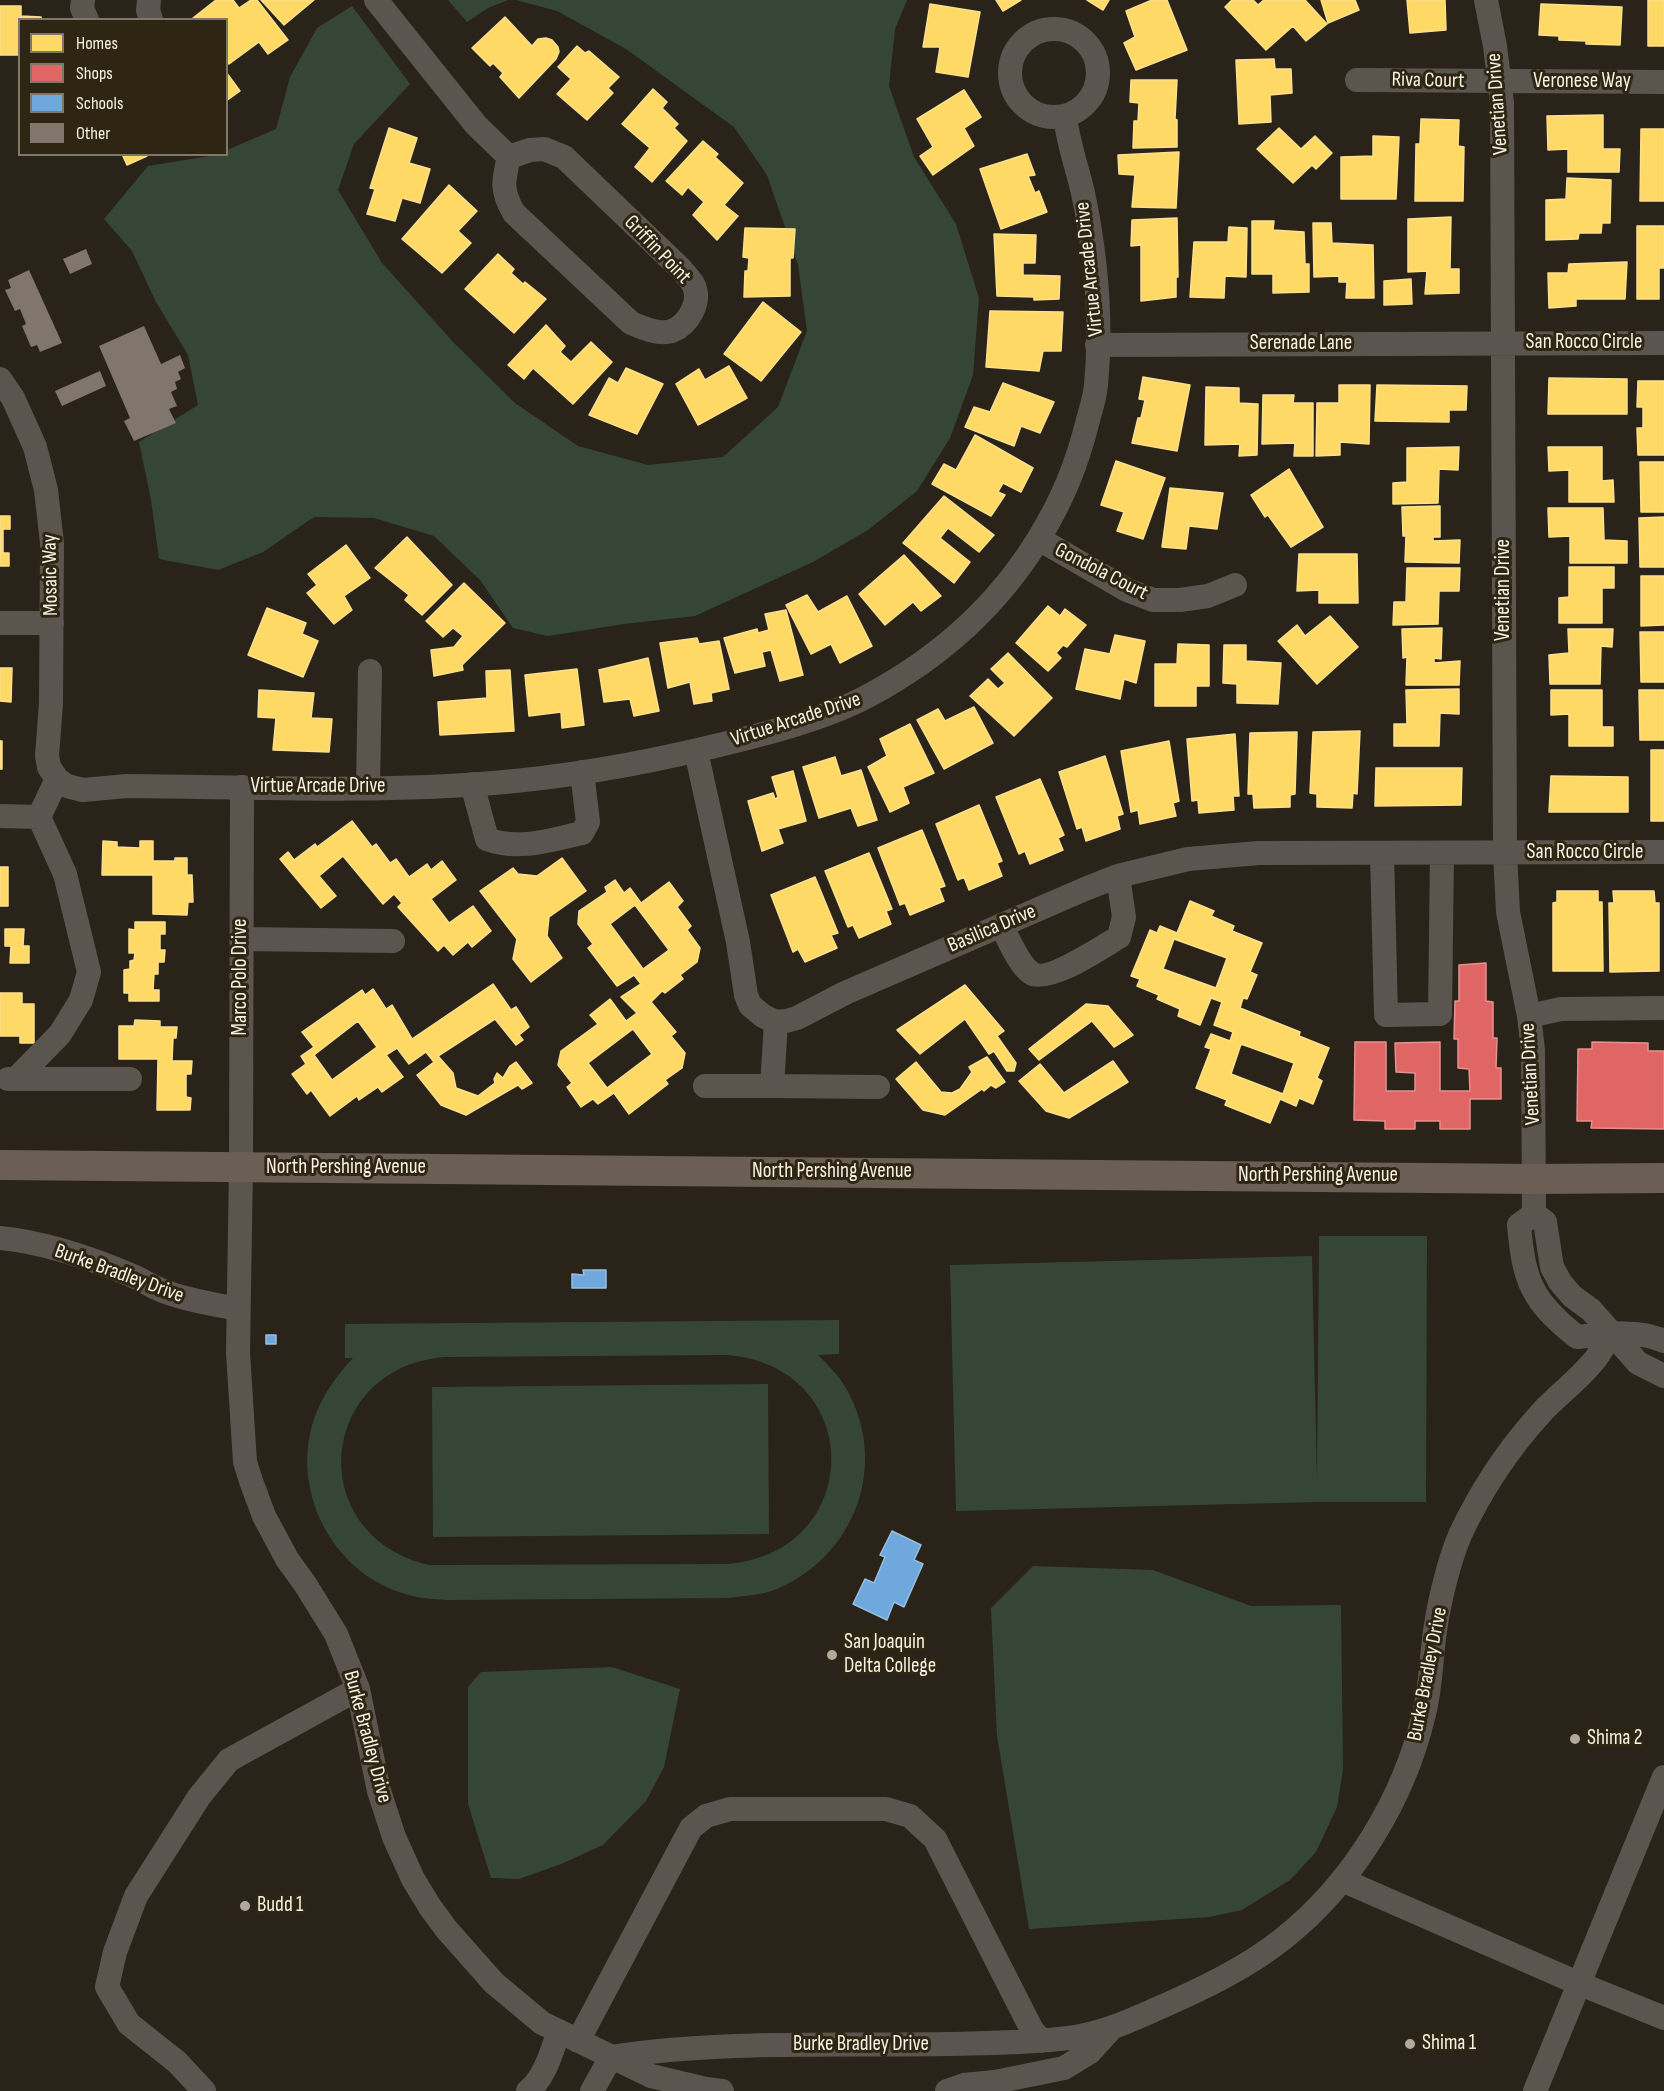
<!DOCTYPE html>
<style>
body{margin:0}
#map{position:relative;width:1664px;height:2091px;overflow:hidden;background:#292319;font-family:"Sofia Sans Condensed",sans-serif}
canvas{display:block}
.legend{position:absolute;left:18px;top:18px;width:210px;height:138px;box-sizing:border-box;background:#2f2513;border:2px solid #7f7767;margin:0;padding:8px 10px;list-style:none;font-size:18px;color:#f8f1e6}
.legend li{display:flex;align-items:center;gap:12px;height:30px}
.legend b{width:30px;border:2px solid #7f7767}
</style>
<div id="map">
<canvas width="1664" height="2091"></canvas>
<ul class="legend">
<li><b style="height:16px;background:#ffd966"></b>Homes</li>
<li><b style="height:16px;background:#e06666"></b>Shops</li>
<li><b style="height:16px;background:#6fa8dc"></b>Schools</li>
<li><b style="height:16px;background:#81766e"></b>Other</li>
</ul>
</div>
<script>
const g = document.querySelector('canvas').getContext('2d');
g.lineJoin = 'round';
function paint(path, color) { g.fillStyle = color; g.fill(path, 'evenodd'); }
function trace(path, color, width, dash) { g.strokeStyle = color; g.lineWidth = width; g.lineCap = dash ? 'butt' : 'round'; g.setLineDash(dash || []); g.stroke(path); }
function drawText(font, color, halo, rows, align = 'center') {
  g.font = font + ' "Sofia Sans Condensed",sans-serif'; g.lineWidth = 6; g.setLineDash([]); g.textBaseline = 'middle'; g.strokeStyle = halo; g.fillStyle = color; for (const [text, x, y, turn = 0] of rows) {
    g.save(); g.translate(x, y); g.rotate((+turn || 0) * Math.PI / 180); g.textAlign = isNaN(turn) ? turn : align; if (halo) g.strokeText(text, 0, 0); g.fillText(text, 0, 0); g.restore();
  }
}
paint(new Path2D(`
 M448,0H508L488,8L467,22Z
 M516,0H907L895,29L889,86L914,157L956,224L979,298L973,375L950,438L917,491L868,530L813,562L695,616L624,624L548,636L513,628L480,580L434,536L374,518L314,517L263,552L218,570L159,559L151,500L139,442L198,405L188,355L156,302L132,251L104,219L148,166L216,155L226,154L227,150L276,129L290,77L317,28L352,6L410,84L354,144L338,190L382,263L455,344L515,403L578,446L648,465L723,457L778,407L807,331L798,265L767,175L734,127L626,49L557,11Z
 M1319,1236H1427L1426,1502H1317L956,1511L950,1265L1312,1256L1317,1481Z
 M839,1320V1354L818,1355C829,1366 840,1377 847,1390C889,1465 855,1556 777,1589C762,1595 745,1596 728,1598L446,1600C432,1599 418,1598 405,1594C332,1573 290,1490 314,1419C322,1396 336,1376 353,1358H345V1324ZM727,1355C866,1366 866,1552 728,1564L429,1565C303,1535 317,1367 445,1357Z
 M768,1384L769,1534L433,1537L432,1387Z
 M1033,1566L1153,1570L1251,1606L1341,1605L1343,1769L1337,1807L1316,1852L1290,1880L1242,1910L1209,1917L1029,1929L997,1736L991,1608Z
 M612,1667L680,1689L664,1767L646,1801L603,1845L561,1864L519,1879L491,1878L468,1804V1687L481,1672Z`), '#364636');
const homes = new Path2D(`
 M216,0H233L239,8L251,0H257L288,40L268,54L259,42L229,64L226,60V20H194L193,18Z
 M261,0H314L284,25Z
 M996,0H1021L1003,11Z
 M1087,0H1109L1103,10Z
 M1152,0H1167L1187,50L1136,70L1124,43L1135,37L1126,11Z
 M1232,0H1253L1258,5L1264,0H1305L1327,24L1306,41L1293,26L1266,50L1225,7Z
 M1321,0H1355L1359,10L1328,23Z
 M1407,0H1445L1446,30L1410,33Z
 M1648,0H1664V46H1648Z
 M930,4L980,12L968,77L936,72L940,47H923Z
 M1541,4L1622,7L1620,45L1586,44V41L1559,40V36L1539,35Z
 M0,6H21V16L41,17L42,20H20V55H0Z
 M505,17L532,46L538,39L546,38L552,40L558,47L559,52L556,59L519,98L500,77L503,73L493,63L490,66L472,48Z
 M577,46L585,53L589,51L619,77L608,88L613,93L587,120L557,94L571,79L558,67Z
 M1274,59L1275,69H1291L1292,93L1270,95L1271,122L1239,124L1236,60Z
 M226,72L240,91L226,101Z
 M1131,80H1177L1175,119L1177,120V147L1133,148L1134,121H1138L1139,103L1130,102Z
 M653,89L667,102L662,108L678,124L674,128L687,141L652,182L635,167L650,148L622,124Z
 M964,90L981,117L964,128L974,146L933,175L920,156L933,147L917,119Z
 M1603,115V149H1620L1619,172H1568V149L1548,150L1547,116Z
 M1421,119L1459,120L1458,146L1464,147L1463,201H1415L1416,144H1420Z
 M389,128L417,138L409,163L430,169L420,203L402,198L395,221L367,214L375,189L370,188Z
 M1279,128L1301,149L1315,136L1332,153L1316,169L1312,165L1293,183L1257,149Z
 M1641,129H1664V201H1640Z
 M1373,136L1399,137L1396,199H1341V157L1373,156Z
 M703,141L718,154L715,157L743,183L724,205L738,216L717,240L693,215L704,202L688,187L682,195L666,181Z
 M1179,152L1176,208L1132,207L1135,175L1119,174L1118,155Z
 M122,154H146L147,156L127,165Z
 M1027,154L1035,175L1028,176L1035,193L1039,191L1047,212L1001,229L980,169Z
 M1567,178L1611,180L1610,223H1602L1601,233H1579L1578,239L1546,240V200L1566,199Z
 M449,185L477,211L458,231L471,243L442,273L402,239Z
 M1451,217L1450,269H1459V293L1425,294L1427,271L1408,272V219Z
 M1177,218L1178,277H1176V297L1141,301V245L1131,246L1132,220Z
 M1252,221H1274L1273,230L1304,232L1305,264H1309V292L1273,293V274H1252Z
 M1313,223H1331L1332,243L1373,245L1374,298H1346L1347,282H1339V276L1314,277Z
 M1637,226H1664V268H1659V299H1637Z
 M1229,227L1247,228L1246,277L1225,276L1224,298L1190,297L1194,242H1228Z
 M745,228L795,229L793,258H790V296L744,297L745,271H748L749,258L743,257Z
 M994,234L1036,235L1035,263H1023V275L1060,276L1059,299L1034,300V297L997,296Z
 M498,254L514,269L511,273L523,284L525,282L546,299L514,333L465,289Z
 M1627,262L1625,299H1576V306L1549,308L1548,273H1568L1569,264Z
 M1411,279L1412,304L1384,305V281Z
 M763,302L801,332L761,381L724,354Z
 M990,311L1063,312L1061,351H1043L1039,371L986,367Z
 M546,325L565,346L560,352L571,362L591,342L612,362L573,404L533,368L524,379L508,365Z
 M729,366L747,398L698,425L676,384L699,369L705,380Z
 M626,368L663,384L637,434L589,415L609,378L618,383Z
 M1143,377L1190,385L1177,451L1132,443L1138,418H1141L1145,400L1139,399Z
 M1549,378L1627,379V414H1548Z
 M1638,381H1664V455H1638L1637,428H1643V407H1637Z
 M1003,383L1054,402L1040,433L1021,426L1014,446L965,427L974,407L990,412Z
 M1339,385H1370L1369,444L1340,442V455L1316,456L1317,403H1339Z
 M1377,385L1467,386L1466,410H1449V422L1375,421Z
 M1206,387L1239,388V403L1258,404L1257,455L1239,456L1240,444L1205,445Z
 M1263,395H1294L1293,403H1313V456H1294L1295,443L1262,444Z
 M975,435L1033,468L1021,492L1003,483L998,492L1005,495L991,516L932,484L944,464L956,470Z
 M1459,447L1458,470L1439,469L1438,503L1393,504V483L1407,482V448Z
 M1548,447H1602V481L1613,480L1614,502H1569V470L1549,471Z
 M1116,461L1165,478L1143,539L1117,531L1124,512L1101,505Z
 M1640,462H1664V512H1641Z
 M1289,469L1323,527L1291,547L1268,515L1265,517L1251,495Z
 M1170,488L1223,493L1217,529L1189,526L1186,549L1162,547Z
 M944,496L994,535L979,552L948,528L940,538L970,562L954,583L903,543Z
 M1440,506V537H1433V541L1460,540L1459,563L1405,562L1406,536H1403L1402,507Z
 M1548,508H1603L1604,540L1627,541V563H1570V536L1549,537Z
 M0,516H10V529H3V553H9V566H0Z
 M1664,517V567H1640L1639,518Z
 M407,537L452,585L422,615L405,600L409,595L375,568Z
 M346,545L370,578L344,596L352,610L334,624L307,593L317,585L308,574Z
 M1299,554H1357L1358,603H1319V590L1297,591Z
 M904,555L941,596L921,611L913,602L885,625L859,594Z
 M1569,567H1614V588H1602V623H1559V598L1569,597Z
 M1407,568H1460L1459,591H1439L1438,624L1393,625L1394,602H1406Z
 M1641,576H1664V625L1641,626Z
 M464,583L505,623L462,665L463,670L434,676L431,650L454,647L463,636L453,628L443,637L426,621Z
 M807,595L818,612L847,596L872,646L840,663L831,644L811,654L786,605Z
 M1048,606L1060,616L1065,609L1086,625L1067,647L1063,645L1056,653L1061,658L1048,671L1016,643Z
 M267,608L306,623L302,634L318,641L303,677L248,655Z
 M786,610L803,675L780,681L771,650L762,652L765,666L735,673L724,638L757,629L758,633L769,630L765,614Z
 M1330,616L1358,647L1317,684L1278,641L1297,625L1305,636Z
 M1442,628L1441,659L1434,658V663L1460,661L1459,685H1406L1407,657L1403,658L1402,629Z
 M1568,629H1613L1612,647L1601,646L1600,684H1550L1549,655L1569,653Z
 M1640,632H1664V682H1641Z
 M1115,635L1145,641L1136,683L1124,679L1120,699L1076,689L1085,649L1110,654Z
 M697,638L699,644L719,641L729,689L711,693L712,701L694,704L690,682L668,688L660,643Z
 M1178,644L1209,645V686H1196V706H1155V664H1177Z
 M1224,645H1246V661L1281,663L1278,704L1237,703V684L1223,683Z
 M1008,653L1052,698L1014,736L970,696L988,679L998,689L1005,683L991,669Z
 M648,658L659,711L634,716L630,699L604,702L599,670Z
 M0,668H12L11,702L0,701Z
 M577,669L584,725L562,728L561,712L529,716L525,675Z
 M510,670L514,731L440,735L438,702L487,698L486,671Z
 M1459,689V714L1440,713L1439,746H1394V724H1407L1406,690Z
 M259,690L314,693L311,718L332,719L329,752L273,750L276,718L258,717Z
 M1551,690H1602V727H1613V746H1569V714L1551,715Z
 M1639,690H1664V740H1640Z
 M974,707L993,743L944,769L917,720L938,709L945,721Z
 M910,724L934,773L903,787L909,803L890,812L868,767L887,756L880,739Z
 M1360,731L1357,794L1353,793L1352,808L1317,807V794L1310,793L1313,732Z
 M1297,732L1295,794L1290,795V807L1254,808L1253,794H1248L1250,733Z
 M1235,734L1239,796H1233L1234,810L1199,813L1198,800L1192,801L1187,739Z
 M0,741H2V769H0Z
 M1169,741L1179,801L1173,803L1176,816L1140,824L1138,810L1131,812L1121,751Z
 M1651,750H1664V821H1651Z
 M1105,756L1123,814L1117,816L1120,829L1086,841L1082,827L1077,829L1059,772Z
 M835,757L841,776L861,770L877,820L858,826L851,808L819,818L803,767Z
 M1376,768H1462L1461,805L1375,806Z
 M793,771L806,821L778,829L783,843L762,851L748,801L773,793L775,799L778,797L772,777Z
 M1551,776L1628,777V812H1549Z
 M1040,779L1064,835L1058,838L1063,850L1030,864L1025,851L1019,854L996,797Z
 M979,805L1002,861L997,863L1002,876L969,890L964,877L958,880L936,824Z
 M352,821L372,847L376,844L390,863L396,859L409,877L427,864L431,870L442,861L456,880L431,899L449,923L473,906L491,931L472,947L468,942L453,955L444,945L438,951L398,907L402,903L394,894L383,904L343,856L319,876L336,896L321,908L280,859L288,852L294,860L315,844L317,847Z
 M922,830L945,886L939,888L944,901L910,915L905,903L900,905L878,848Z
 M103,841L117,842V847L140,848V841H153V861H175V858H187V875H192L193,902H188L187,915L153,914V875H102Z
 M869,853L892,909L886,911L891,924L859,938L853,925L848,927L825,871Z
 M562,858L586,891L549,917L547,936L562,958L531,982L513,959L517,939L480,891L513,868L518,874L537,876Z
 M0,867H8V906H0Z
 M815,877L838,933L831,935L837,948L805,962L798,949L793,952L771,895Z
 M615,880L624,893L630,888L641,903L669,882L683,901L677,907L691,926L687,930L700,948L697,962L680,975L683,979L665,993L662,991L651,1002L676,1032L671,1036L685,1053L682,1068L665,1080L668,1084L629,1114L614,1093L598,1104L593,1099L581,1107L567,1087L572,1083L558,1065L561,1051L598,1024L590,1015L610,999L626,1021L637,1013L621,997L641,984L634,975L617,986L588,948L593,944L578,924L579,911L607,892L605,887ZM635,905L669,950L643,969L610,924ZM633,1029L652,1054L607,1088L588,1063Z
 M1557,891H1598V902H1602L1603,971H1553V903L1557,902Z
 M1613,891H1654L1655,903H1659V971L1610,972L1609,903H1614Z
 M1190,901L1214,911L1211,916L1234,926L1232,931L1262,943L1250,972L1257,975L1247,999L1243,998L1240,1008L1300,1032L1299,1036L1329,1048L1317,1078L1322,1081L1313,1104L1299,1098L1296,1106L1280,1099L1270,1123L1225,1105L1227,1100L1196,1088L1211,1049L1205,1047L1211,1034L1230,1041L1233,1032L1214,1025L1222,1002L1211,998L1200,1025L1178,1016L1180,1009L1157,999L1159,995L1137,986L1140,979L1131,976L1150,930L1157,933L1160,926L1177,933ZM1174,939L1227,958L1216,988L1163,969ZM1241,1044L1294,1063L1283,1094L1231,1074Z
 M135,922H165V934H160V950H165L164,962H158V974H154L153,990H159V1001H129V993H124V970L130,969V961L134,960L135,953H129V929L135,930Z
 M5,929H24L23,946H29V963H10L11,946H5Z
 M493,984L511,1010L516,1007L529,1027L519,1035L523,1040L516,1045L495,1019L438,1056L453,1073L456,1088L478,1096L495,1083L494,1079L497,1073L503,1078L510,1066L516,1062L532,1083L522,1089L518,1085L466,1115L441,1105L417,1075L434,1062L426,1052L409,1064L397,1048L386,1055L403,1077L382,1092L378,1087L359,1100L357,1096L330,1116L311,1090L307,1094L292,1074L306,1064L301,1056L314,1047L302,1032L362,990L365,995L373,989L386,1009L392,1005L412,1039ZM358,1021L377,1047L332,1080L314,1055Z
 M965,985L1004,1031L997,1036L1016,1063L1014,1071H1007L994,1051L989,1054L965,1019L920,1054L897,1030Z
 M0,993H22V1004H34V1043H20V1036H0Z
 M1086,1004L1108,1006L1133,1035L1114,1047L1092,1021L1039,1060L1029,1049Z
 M135,1020L160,1021V1027H177L176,1038H173L172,1061H192L191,1074H186V1097L191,1098L190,1110H157L158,1059H119V1026H134Z
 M987,1057L1005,1082L996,1088L991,1085L984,1091L982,1089L945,1115L923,1110L896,1079L916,1062L941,1092L952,1093L960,1089L972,1072L969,1067Z
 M1113,1061L1128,1082L1069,1118L1046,1111L1019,1081L1040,1064L1064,1093Z`);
paint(homes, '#ffd966');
trace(homes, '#fde08c', 1.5);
const shops = new Path2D(`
 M1486,963V1001L1493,1002V1038H1497L1496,1068H1501V1099H1470V1129H1440V1121H1415V1129H1385V1121L1354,1120L1355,1042H1386V1091H1415V1073L1396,1072L1395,1043L1440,1042V1091H1470L1469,1069L1458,1068V1039H1454L1455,1001H1459V965Z
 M1592,1042L1648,1043V1051H1664V1129L1591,1128L1592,1121H1577L1578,1049H1592Z`);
paint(shops, '#e06666');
trace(shops, '#e7908c', 1.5);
const schools = new Path2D(`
 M583,1270H606V1288H572V1274L584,1275Z
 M266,1335H276V1344H266Z
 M892,1531L921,1545L914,1560L923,1564L904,1607L894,1602L887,1620L853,1604L865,1579L874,1583L885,1557L880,1555Z`);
paint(schools, '#6fa8dc');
trace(schools, '#98bedf', 1.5);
paint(new Path2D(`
 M86,249L92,264L70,274L63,259Z
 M29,270L62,343L40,352L37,345L31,347L22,326L26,324L20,309L15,311L5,290L11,288L8,280Z
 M144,326L161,364L180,355L185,368L178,372L181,379L175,382L177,389L171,392L177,406L169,409L176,423L134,441L124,421L130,418L99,346Z
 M100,371L106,386L62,406L55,391Z`), '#81766e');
trace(new Path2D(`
 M83,0L82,8L87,20
 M149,0L148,10L151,20
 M376,0L476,125L509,157
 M1486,0L1495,46L1502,103L1505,853L1508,912L1529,1016L1533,1050L1534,1214
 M1010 73a44 44 0 1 1 88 0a44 44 0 1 1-88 0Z
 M1357,80L1664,82
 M544,149L564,157L681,269C685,274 690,279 693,284C702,301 689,324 672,331C659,335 643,328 631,323L514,213C501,191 503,181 509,157L530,150Z
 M1097,345L1664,343
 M0,379L13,398L35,447L46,490L52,543L51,703L47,756L49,767L57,779L67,786L83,790L127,786C249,787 371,793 493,783C566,777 640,764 711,747C761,735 823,720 868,696C939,658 997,607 1039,538C1063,499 1077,464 1088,420C1091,409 1095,397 1096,385C1102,322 1096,255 1083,193C1077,167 1068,143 1065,116
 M1039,539L1127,590L1153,600H1180L1208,596L1235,585
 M0,623H52
 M696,751L738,942L746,995L750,1005L763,1016L776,1022L786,1021L797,1018L845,993L1085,889L1118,876L1188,859L1259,853L1664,852
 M472,784L487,839C518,851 550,840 582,833L588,822L582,772
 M242,787L241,1167L238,1353L245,1462L251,1481L264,1516L287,1559L305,1584L336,1634L358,1689L379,1791L394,1837L413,1879L430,1907L447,1930L494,1983L542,2023L651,2076L706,2089L722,2091
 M368,788L370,671
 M0,816L39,817
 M1382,853L1386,1015L1440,1014L1442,853
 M1001,925C1008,938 1019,965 1031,973C1048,984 1102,947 1119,937L1124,917L1118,876
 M241,939L393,941
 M1529,1016L1561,1009L1664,1008
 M8,1079H130
 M16,1079L60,1034L81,1000L89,972L65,874L39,817L57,779
 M705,1086H772L776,1022
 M772,1086L878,1087
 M1534,1214L1519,1225C1524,1282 1532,1301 1577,1337C1605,1334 1638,1329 1664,1341
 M1534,1214L1545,1222L1552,1267L1560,1282L1572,1296L1591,1310L1638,1363L1664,1376
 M0,1238C43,1242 93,1259 133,1276C144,1281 154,1288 166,1292C189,1301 214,1304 238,1309
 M1342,1880L1580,1984L1664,2018
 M578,2041L691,1828L706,1816L730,1809H886L910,1816L935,1839L1032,2030L1042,2041
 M611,2057C722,2040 836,2046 949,2044C989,2043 1029,2043 1068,2038C1102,2034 1131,2020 1161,2007C1204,1988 1248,1967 1284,1938C1353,1883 1404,1799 1424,1714C1431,1687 1431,1658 1435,1631C1439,1602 1449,1561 1460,1535C1481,1490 1508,1449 1542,1412C1558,1395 1577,1381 1592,1363C1600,1355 1605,1343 1611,1333
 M204,2091L177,2062L129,2024L107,1987L115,1952L136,1896L199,1797L229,1760L358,1689
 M528,2091C545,2078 552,2050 559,2031
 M592,2091L611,2057
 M947,2091L964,2085L995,2082L1064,2068L1090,2052L1111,2029
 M1535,2091L1664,1777`), '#5a564f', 24);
trace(new Path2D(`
 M0,1165L1535,1179L1664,1178`), '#6a5e55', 30);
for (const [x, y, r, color] of [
 [832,1655,6,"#b0a99e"],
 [1575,1739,6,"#b0a99e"],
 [245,1906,6,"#b0a99e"],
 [1410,2044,6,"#b0a99e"]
]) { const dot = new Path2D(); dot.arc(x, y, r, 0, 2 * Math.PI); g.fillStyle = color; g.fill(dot); trace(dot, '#2f2513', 2); }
drawText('21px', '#f8f1e6', '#2f2513', [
 ["Riva Court",1428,81,1],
 ["Veronese Way",1582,82],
 ["Venetian Drive",1498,104,-94],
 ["Griffin Point",657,250,46],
 ["Virtue Arcade Drive",1090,269,-96],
 ["San Rocco Circle",1584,343],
 ["Serenade Lane",1301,344],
 ["Gondola Court",1101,572,27],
 ["Mosaic Way",51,575,-91],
 ["Venetian Drive",1504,590,-90],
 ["Virtue Arcade Drive",796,720,-18],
 ["Virtue Arcade Drive",318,787],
 ["San Rocco Circle",1585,853],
 ["Basilica Drive",992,929,-23],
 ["Marco Polo Drive",241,977,-90],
 ["Venetian Drive",1531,1074,-93],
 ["North Pershing Avenue",346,1168],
 ["North Pershing Avenue",832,1172],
 ["North Pershing Avenue",1318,1176],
 ["Burke Bradley Drive",119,1274,20],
 ["Burke Bradley Drive",1428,1674,-79],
 ["Burke Bradley Drive",367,1737,75],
 ["Burke Bradley Drive",861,2045]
]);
drawText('21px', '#f8f1e6', '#2f2513', [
 ["San Joaquin",844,1643],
 ["Delta College",844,1667],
 ["Shima 2",1587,1739],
 ["Budd 1",257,1906],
 ["Shima 1",1422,2044]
], 'left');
</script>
